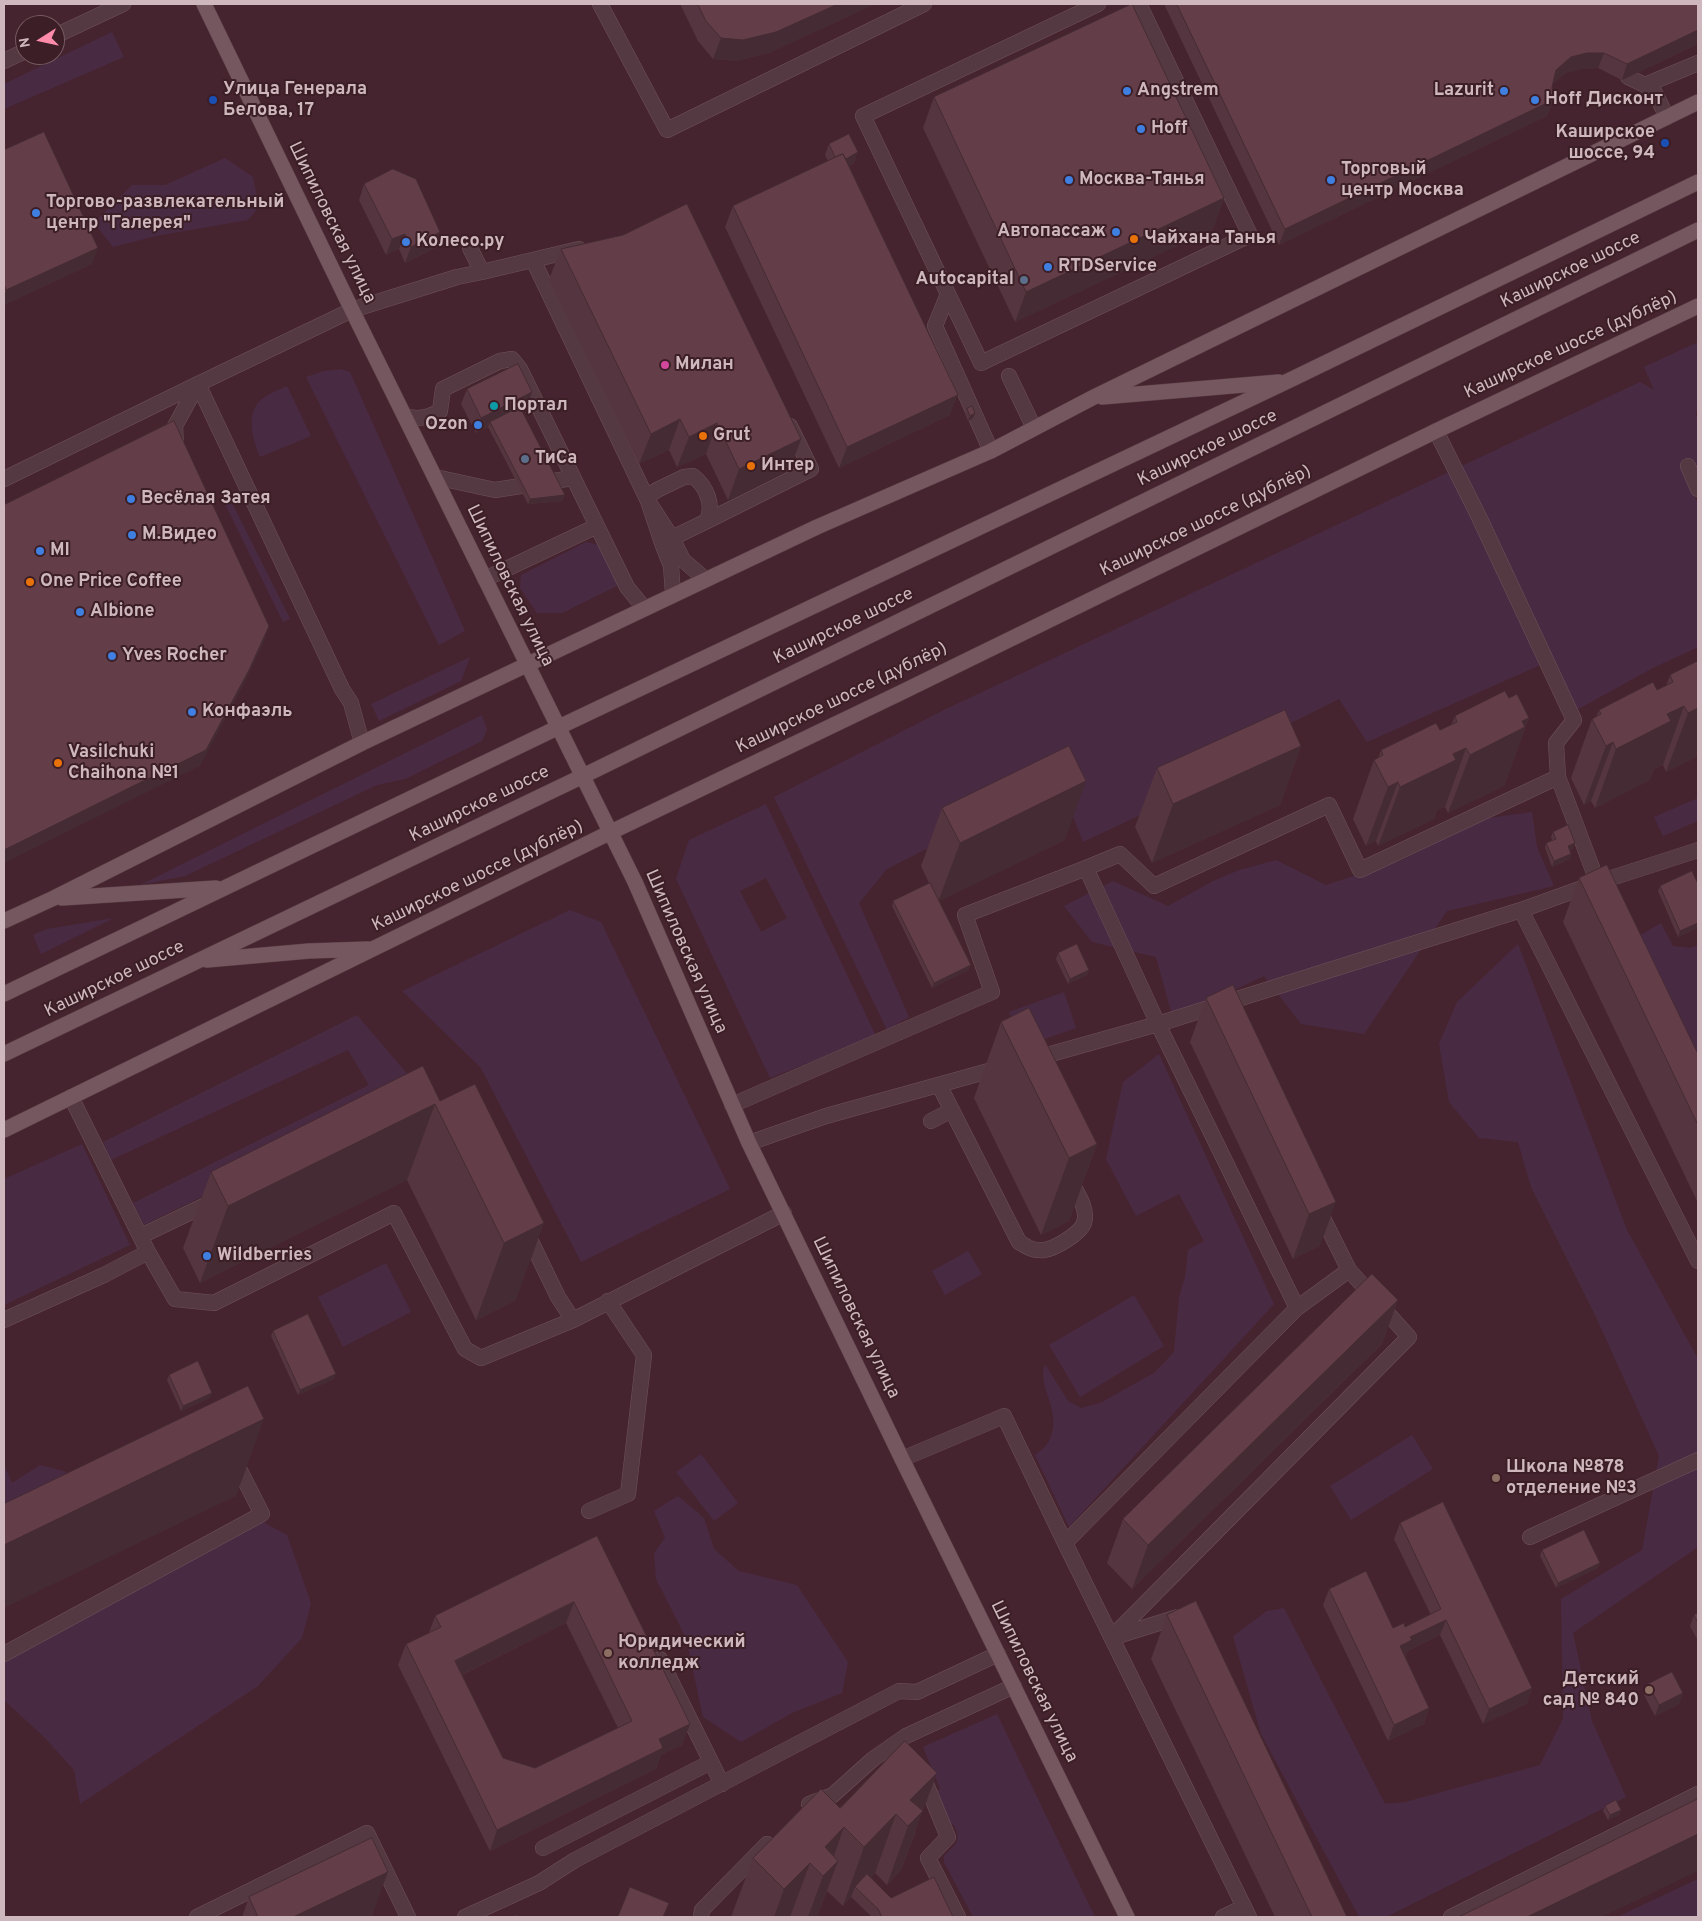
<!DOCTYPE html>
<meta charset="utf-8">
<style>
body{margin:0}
#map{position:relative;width:1702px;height:1921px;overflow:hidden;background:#46242f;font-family:Overpass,sans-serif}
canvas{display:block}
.frame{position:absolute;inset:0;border:5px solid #ceb7bd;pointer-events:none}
.north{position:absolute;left:15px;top:15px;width:50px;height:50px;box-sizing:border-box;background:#3b1e26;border:1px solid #765b62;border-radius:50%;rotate:260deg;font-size:14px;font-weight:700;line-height:20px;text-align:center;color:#ceb7bd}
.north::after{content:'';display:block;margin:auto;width:18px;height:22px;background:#ff8bab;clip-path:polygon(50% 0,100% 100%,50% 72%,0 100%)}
</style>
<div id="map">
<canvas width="1702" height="1921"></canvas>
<div class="frame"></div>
<div class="north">N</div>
</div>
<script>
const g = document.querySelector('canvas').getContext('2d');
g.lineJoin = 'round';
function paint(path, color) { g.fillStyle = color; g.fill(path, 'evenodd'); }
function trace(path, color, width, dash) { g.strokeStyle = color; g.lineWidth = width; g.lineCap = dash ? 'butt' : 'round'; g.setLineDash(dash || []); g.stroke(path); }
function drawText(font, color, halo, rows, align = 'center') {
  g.font = font + ' Overpass,sans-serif'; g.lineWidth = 4; g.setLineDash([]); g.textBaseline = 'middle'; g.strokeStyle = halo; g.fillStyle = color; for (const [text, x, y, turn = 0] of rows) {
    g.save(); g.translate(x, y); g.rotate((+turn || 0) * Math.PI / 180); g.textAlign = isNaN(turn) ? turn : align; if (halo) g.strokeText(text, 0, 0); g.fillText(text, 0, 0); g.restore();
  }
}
paint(new Path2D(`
 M112,32L124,57L4,109V84Z
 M225,158L253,177L259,207L248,220L156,236L113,247L94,223L132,185H165Z
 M1698,342V403L1696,416L1698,418V487L1692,490L1698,504V647L1653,668L1571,713L1547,662L1367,742L1339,699L1253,742L1259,759L1083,842L1060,784L985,819L887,869L859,903L909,1017L887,1030L774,797L946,709L1640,382L1654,390L1644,367Z
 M340,369L350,372L465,631L439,645L306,377L324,371Z
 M287,386L311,436L260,457C253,441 245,412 262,399C269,393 279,390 287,386Z
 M227,493L290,619L283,622L221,496Z
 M586,542L599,545L619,585L562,613H537L520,588L521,575Z
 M470,657L461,681L379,721L371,704Z
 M482,715L487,730L482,741L405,779L377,785L185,876L140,885Z
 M1698,798V821L1663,836L1654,817Z
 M766,804L876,1036L770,1078L676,879L689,840ZM766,878L787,918L761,932L740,891Z
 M1532,812L1537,847L1554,886L1447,911L1364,1034L1301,1024L1264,976L1173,1019L1156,957L1092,942L1064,906L1113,881L1168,906L1213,881L1239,870L1276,860L1326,885L1402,860L1481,819Z
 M570,910L601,922L730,1189L581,1262L481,1068L402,991Z
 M114,918L41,954L33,935L47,929Z
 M1661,923L1673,946L1690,948L1698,945V1060L1639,936Z
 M1518,944L1627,1230L1698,1359V1547L1573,1633L1592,1721L1626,1797L1386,1917H1359L1261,1734L1233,1636L1267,1611L1284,1608L1385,1804L1405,1802L1540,1765L1563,1719L1561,1599L1642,1550L1659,1456L1595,1315L1531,1187L1518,1142L1479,1138L1449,1102L1439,1044L1457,1002Z
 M1064,992L1076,1028L1022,1047L1009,1012Z
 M357,1015L421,1090L144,1225L133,1203L369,1085L348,1050L111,1160L103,1142Z
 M1159,1054L1274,1304L1069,1527L1035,1455C1040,1451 1047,1446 1049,1441C1064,1411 1036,1388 1045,1364L1068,1401L1081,1408L1100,1403L1154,1373L1174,1352L1179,1297L1185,1277L1188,1250L1204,1241L1179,1194L1136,1216L1106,1159L1123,1082Z
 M82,1144L130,1245L4,1305V1179Z
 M968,1251L982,1274L945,1295L932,1271Z
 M386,1263L411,1312L343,1347L318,1297Z
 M1134,1295L1164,1346L1080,1397L1049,1345Z
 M1412,1435L1433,1469L1351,1520L1330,1486Z
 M701,1454L738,1503L714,1521L676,1472Z
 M4,1465L12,1483L40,1465L67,1472L34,1501L4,1514Z
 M678,1496L704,1518L714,1549L739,1571L797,1585L848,1662L842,1693L792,1713L741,1742L703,1717L686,1638L656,1579L654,1553L665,1538L654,1511Z
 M263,1522L287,1535L311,1603L302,1638L258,1686L80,1804L74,1770L45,1738L4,1700V1661Z
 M997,1714L1095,1917H973L944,1862V1856C956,1843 962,1842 954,1825L951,1824L936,1791L940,1789L923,1747Z
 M1698,1879V1917H1617Z`), '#492a43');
const minor = new Path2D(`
 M600,4L667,130L924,4
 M1098,4L863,116L981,363L1250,235L1139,4
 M55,36L123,4
 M4,61L25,51
 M1628,77L1645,85
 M1667,117L1655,93L1645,85L1698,63
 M533,260L648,501L672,538L683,560L705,579
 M482,272L579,249
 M948,294L935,326L991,451
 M1009,376L1034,428
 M406,417C420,419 428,418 440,411L443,389L500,361L512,359L520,369L597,526L485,579
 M1436,431L1479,517L1574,720L1556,743L1558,777L1600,889
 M176,445L175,426L198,384L352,310L457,277L482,272L470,248
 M1688,466L1698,489
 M435,477L495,490L573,478
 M4,479L198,384L342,689L351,703L362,743
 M707,521L811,469L790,426
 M597,526L627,587L644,608
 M672,538L707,521C714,505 707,487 693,476L684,477L657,490L651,494L648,501L662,543L671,566L673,594
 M1086,868L1120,854L1154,886L1329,805L1360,870L1558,777
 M1521,910L1698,1261
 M939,1085L1019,1242C1027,1247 1033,1251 1044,1250C1054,1249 1080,1234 1084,1223C1089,1208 1075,1190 1068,1177
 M71,1097L148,1252L175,1299L214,1303L394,1213L465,1349L481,1358L573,1320L784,1213
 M732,1105L992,992L965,915L1086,868L1158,1024L1521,910L1596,883L1698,850
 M931,1121L952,1110
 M749,1143L826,1116L1003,1067
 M526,1231L558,1297L573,1320
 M141,1236L214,1201
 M1297,1308L1349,1270L1319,1210
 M4,1320L104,1275L148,1252
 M902,1459L1004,1416L1065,1543L1297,1308L1158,1024L1033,1059
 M589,1511L628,1494L644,1355L608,1301
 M1530,1537L1698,1460
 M1065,1543L1249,1917
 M1112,1637L1409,1337L1349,1270
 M1114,1637L1178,1617L1181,1623
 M4,1654L262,1514L234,1459
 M660,1659L722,1784
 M922,1774L948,1837L928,1858L958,1917
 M809,1804L833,1795L873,1759L906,1736L1014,1686
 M543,1848L711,1762
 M197,1917L367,1833L408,1917
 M465,1917L539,1883L575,1860L899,1691L917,1692L998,1654
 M701,1917L702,1910L767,1844
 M1223,1917L1244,1907
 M1451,1917L1698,1794`);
const major = new Path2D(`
 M204,4L352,310L635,882L749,1143L902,1459L1127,1917
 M1102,397L1279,382
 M62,898L216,888
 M4,921L54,898L362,743L817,527L991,451L1092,398L1698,102
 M207,960L309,951L368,949
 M4,994L559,727L1290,380L1698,182
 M4,1054L583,776L1698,230
 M4,1130L611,832L896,695L1436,431L1698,306`);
trace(minor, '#6d5259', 16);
trace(major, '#5c4047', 16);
trace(minor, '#553942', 15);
trace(major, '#755760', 15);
paint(new Path2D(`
 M680,4H875L769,53L736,61L713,59L698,41Z
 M1164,4H1698V44L1622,80L1598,68L1582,69L1566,73L1552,84V87L1553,100L1547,116L1279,245Z
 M934,97L1224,198L1213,229L1015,322L923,128Z
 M829,144L854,163L849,166L950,415L839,468L725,227L733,206L828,161L825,155Z
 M4,150L92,264L4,305Z
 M364,184L440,232L435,248L405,263L399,249L386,255L359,200Z
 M561,249L801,439L790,469L728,500L706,454L677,467L669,450L639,464L549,279Z
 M467,389L532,392L527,408L522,411L563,501L528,504L488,427L476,433L461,404Z
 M967,409L973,418L968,421L965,414Z
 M1698,661V756L1666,772L1663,765L1654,769L1650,780L1595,808L1591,801L1584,805L1571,778L1592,719L1596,717L1599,710L1657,690L1666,686L1670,675Z
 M1509,698L1529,718L1504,786L1448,813L1445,807L1437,810L1434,819L1378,846L1376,841L1366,846L1353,819L1374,760L1378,758L1381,750L1440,730L1451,725L1455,716Z
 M1301,746L1280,805L1152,863L1135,827L1157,768Z
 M942,808L1065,840L939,901L969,970L932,988L892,906L893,901L929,883L921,866Z
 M1553,832L1573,848L1570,850L1571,854L1570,859L1552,867L1545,848L1546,843L1552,840L1551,837Z
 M1579,878L1698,1054V1203L1563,922Z
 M1698,884V928L1678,937L1658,891L1660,886Z
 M1058,953L1089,970L1087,975L1068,984L1056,959Z
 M1233,985L1320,1246L1293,1259L1190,1042L1206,998Z
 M1001,1022L1097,1144L1069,1221L1041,1235L974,1098Z
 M475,1084L516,1300L476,1320L407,1180L200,1283L183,1248L211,1172L440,1101Z
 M1398,1300L1382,1344L1132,1589L1107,1563L1123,1519Z
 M273,1331L334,1379L298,1395L271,1336Z
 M169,1375L210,1398L181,1411L167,1380Z
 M1400,1523L1532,1688L1527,1704L1483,1724L1440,1635L1408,1651L1406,1656H1405L1429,1708L1424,1724L1388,1741L1323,1605L1329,1589L1393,1628L1405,1627L1431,1615L1394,1539Z
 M597,1536L690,1724L682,1745L661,1755L656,1769L490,1851L398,1665L406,1644L429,1633L435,1616ZM566,1623L618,1728L535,1768L503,1758L462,1675Z
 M1542,1550L1600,1563L1598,1568L1556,1588L1540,1556Z
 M1698,1613V1641L1690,1626L1694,1615Z
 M1167,1615L1347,1917H1275L1151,1659Z
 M1648,1684L1683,1693L1679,1704L1655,1716L1644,1695Z
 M905,1741L916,1831L901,1870L887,1885L875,1873L871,1877L891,1898L953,1917H872L851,1897L843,1906L827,1891L817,1917H731L753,1858L840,1808Z
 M1605,1806L1621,1810L1619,1815L1608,1820L1603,1811Z
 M249,1897L372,1916L369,1917H242Z`), '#55353f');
paint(new Path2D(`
 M838,4H875L769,53L736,61L713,59L721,38Z
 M1698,30V44L1622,80L1627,64Z
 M1587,53H1604L1598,68L1582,69L1566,73L1550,86L1556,70L1571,57Z
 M1553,100L1547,116L1279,245L1285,229Z
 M858,152L854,163L834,173L838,163Z
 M1224,198L1213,229L1015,322L1026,292Z
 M440,232L435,248L405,263L411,247Z
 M405,234L399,249L386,255L392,239Z
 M98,248L92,264L4,305V298L6,290Z
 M532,392L527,408L492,425L490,422L488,427L476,433L481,418Z
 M958,395L950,415L839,468L847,447Z
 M975,413L973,418L968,421L970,416Z
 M680,419L669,450L639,464L651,434Z
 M717,423L706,454L677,467L689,437Z
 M801,439L790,469L728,500L739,469Z
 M565,495L563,501L528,504L530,499Z
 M269,626L264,642L243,686L200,766L4,863V850Z
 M1684,706L1663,765L1654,769L1650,780L1595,808L1616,749L1667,714Z
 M1698,708V756L1666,772L1688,713Z
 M1529,718L1504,786L1448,813L1470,755L1522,721Z
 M1613,742L1591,801L1584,805L1606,746Z
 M1301,746L1280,805L1152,863L1173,804Z
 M1466,748L1445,807L1437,810L1434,819L1378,846L1400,787L1453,754Z
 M1086,781L1065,840L938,902L960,843Z
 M1398,782L1376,841L1366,846L1388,787Z
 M1575,843L1573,848L1566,851L1568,846Z
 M1571,854L1570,859L1552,867L1554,861Z
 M1698,923V928L1678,937L1680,931Z
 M971,965L969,970L932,988L934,983Z
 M1089,970L1087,975L1068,984L1070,979Z
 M435,1104L407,1180L200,1283L228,1206Z
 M1097,1144L1069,1221L1041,1235L1069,1158Z
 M1336,1202L1320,1246L1293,1259L1309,1214Z
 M544,1223L516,1300L476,1320L504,1243Z
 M1398,1300L1382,1344L1132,1589L1148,1545Z
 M336,1374L334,1379L298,1395L300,1390Z
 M212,1393L210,1398L181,1411L183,1406Z
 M264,1419L236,1496L4,1608V1545Z
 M1600,1563L1598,1568L1556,1588L1558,1583Z
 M574,1602L566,1623L447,1682L455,1661Z
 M1446,1620L1440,1635L1408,1651L1406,1656L1394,1662L1400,1646L1410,1637Z
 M1532,1688L1527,1704L1483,1724L1489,1709Z
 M1683,1693L1679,1704L1655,1716L1659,1705Z
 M1429,1708L1424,1724L1388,1741L1394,1725Z
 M690,1724L682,1745L661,1755L656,1769L490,1851L497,1830L659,1739Z
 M937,1773L901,1870L887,1885L908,1826L910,1800Z
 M1621,1810L1619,1815L1608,1820L1610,1815Z
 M896,1814L875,1873L859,1890L855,1887L851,1897L843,1906L864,1847Z
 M844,1827L829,1870L838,1861L817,1917H808L823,1876L825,1847Z
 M1698,1834V1871L1602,1917H1527Z
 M810,1863L790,1917H774L784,1889Z
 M388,1872L372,1916L369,1917H293Z`), '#452b33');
const building = new Path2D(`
 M698,4H838L776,32L743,40L721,38L706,21Z
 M1132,4L1224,198L1026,292L934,97Z
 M1177,4H1698V30L1627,64L1604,53H1587L1571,57L1556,70L1552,87L1553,100L1285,229Z
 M44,132L98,248L6,290L4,284V150Z
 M849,134L858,152L846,159L843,154L835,157L829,144Z
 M843,154L958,395L847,447L733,206Z
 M393,169L416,179L440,232L411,247L405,234L392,239L364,184Z
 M687,204L801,439L739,469L717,423L689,437L680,419L651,434L561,249L623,235Z
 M518,364L532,392L481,418L467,389Z
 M972,406L975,413L970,416L967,409Z
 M520,407L565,495L530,499L490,422Z
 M174,421L269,626L249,670L206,750L4,850V505Z
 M1698,661V708L1688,713L1684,706L1667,714L1671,721L1616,749L1613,742L1606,746L1592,719L1601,714L1599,710L1653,682L1657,690L1673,682L1670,675Z
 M1505,691L1509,698L1517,694L1529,718L1522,721L1525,727L1470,755L1466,748L1453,754L1456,760L1400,787L1398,782L1388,787L1374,760L1383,755L1381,750L1436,723L1440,730L1457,722L1455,716Z
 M1285,710L1301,746L1173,804L1157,768Z
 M1069,746L1086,781L960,843L942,808Z
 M1568,825L1575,843L1568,846L1571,854L1554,861L1546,843L1556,839L1553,832Z
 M1607,865L1698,1054V1125L1579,878Z
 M1692,871L1698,884V923L1680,931L1660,886Z
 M930,883L971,965L934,983L893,901Z
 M1077,944L1089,970L1070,979L1058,953Z
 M1233,985L1336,1202L1309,1214L1206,998Z
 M1029,1008L1097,1144L1069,1158L1001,1022Z
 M423,1066L440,1101L475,1084L544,1223L504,1243L435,1104L228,1206L211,1172Z
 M1372,1274L1398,1300L1148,1545L1123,1519Z
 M308,1314L336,1374L300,1390L273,1331Z
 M198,1361L212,1393L183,1406L169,1375Z
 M248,1386L264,1419L4,1545V1504Z
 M1443,1502L1532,1688L1489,1709L1446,1620L1410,1637L1412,1640L1400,1646L1429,1708L1394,1725L1329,1589L1366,1571L1393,1628L1404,1623L1405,1627L1441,1609L1400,1523Z
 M1584,1530L1600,1563L1558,1583L1542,1550Z
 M597,1536L690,1724L659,1739L663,1748L497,1830L406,1644L441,1627L435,1616ZM574,1602L632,1721L535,1768L503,1758L455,1661Z
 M1196,1601L1347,1917H1312L1167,1615Z
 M1698,1613V1623L1694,1615Z
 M1672,1672L1683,1693L1659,1705L1648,1684Z
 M905,1741L937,1773L910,1800L923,1811L908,1826L896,1814L864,1847L844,1827L825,1847L838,1861L823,1876L810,1863L784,1889L753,1858L821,1789L840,1808Z
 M1698,1799V1834L1527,1917H1459Z
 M1616,1800L1621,1810L1610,1815L1605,1806Z
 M372,1838L388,1872L293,1917H258L249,1897Z
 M867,1874L891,1898L934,1877L953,1917H882L878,1909L855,1887Z
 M630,1887L669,1903L663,1917H618Z
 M517,1915L518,1917H511Z`);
paint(building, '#633e49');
trace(building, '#452b33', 1);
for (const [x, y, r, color] of [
 [1127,91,5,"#3f7fe0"],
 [1504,91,5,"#3f7fe0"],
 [213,100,5,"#1a4fb4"],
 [1535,100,5,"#3f7fe0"],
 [1141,129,5,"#3f7fe0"],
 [1665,143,5,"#1a4fb4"],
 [1069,180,5,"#3f7fe0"],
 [1331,180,5,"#3f7fe0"],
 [36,213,5,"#3f7fe0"],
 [1116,232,5,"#3f7fe0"],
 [1134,239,5,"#e8710a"],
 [406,242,5,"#3f7fe0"],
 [1048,267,5,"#3f7fe0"],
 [1024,280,5,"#5c6f8a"],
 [665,365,5,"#d1479c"],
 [494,406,5,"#0f9aa8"],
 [478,425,5,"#3f7fe0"],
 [703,436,5,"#e8710a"],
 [525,459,5,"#5c6f8a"],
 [751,466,5,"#e8710a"],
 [131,499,5,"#3f7fe0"],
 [132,535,5,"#3f7fe0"],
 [40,551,5,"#3f7fe0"],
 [30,582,5,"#e8710a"],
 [80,612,5,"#3f7fe0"],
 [112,656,5,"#3f7fe0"],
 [192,712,5,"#3f7fe0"],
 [58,763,5,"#e8710a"],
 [207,1256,5,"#3f7fe0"],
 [1496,1478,5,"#8d6e63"],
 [608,1653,5,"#8d6e63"],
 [1649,1690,5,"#8d6e63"]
]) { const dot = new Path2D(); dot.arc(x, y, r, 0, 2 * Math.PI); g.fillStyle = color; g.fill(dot); trace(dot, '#3b1e26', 2); }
drawText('bold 18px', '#ceb7bd', '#3b1e26', [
 ["Улица Генерала",223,90],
 ["Белова, 17",223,111],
 ["Angstrem",1137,91],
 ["Lazurit",1494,91,"right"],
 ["Hoff Дисконт",1545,100],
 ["Hoff",1151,129],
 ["Каширское",1655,133,"right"],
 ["шоссе, 94",1655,154,"right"],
 ["Торговый",1341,170],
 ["центр Москва",1341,191],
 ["Москва-Тянья",1079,180],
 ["Торгово-развлекательный",46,203],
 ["центр \"Галерея\"",46,224],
 ["Автопассаж",1106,232,"right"],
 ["Чайхана Танья",1144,239],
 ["Колесо.ру",416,242],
 ["RTDService",1058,267],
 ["Autocapital",1014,280,"right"],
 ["Милан",675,365],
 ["Портал",504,406],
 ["Ozon",468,425,"right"],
 ["Grut",713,436],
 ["ТиСа",535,459],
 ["Интер",761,466],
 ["Весёлая Затея",141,499],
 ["М.Видео",142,535],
 ["MI",50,551],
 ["One Price Coffee",40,582],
 ["Albione",90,612],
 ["Yves Rocher",122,656],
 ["Конфаэль",202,712],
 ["Vasilchuki",68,753],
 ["Chaihona №1",68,774],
 ["Wildberries",217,1256],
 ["Школа №878",1506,1468],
 ["отделение №3",1506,1489],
 ["Юридический",618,1643],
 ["колледж",618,1664],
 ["Детский",1639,1680,"right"],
 ["сад № 840",1639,1701,"right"]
], 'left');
drawText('18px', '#ceb7bd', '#3b1e26', [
 ["Шипиловская улица",331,223,64],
 ["Каширское шоссе",1571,271,-26],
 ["Каширское шоссе (дублёр)",1571,346,-25],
 ["Каширское шоссе",1208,449,-26],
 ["Каширское шоссе (дублёр)",1206,522,-26],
 ["Шипиловская улица",509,586,64],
 ["Каширское шоссе",844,627,-26],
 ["Каширское шоссе (дублёр)",842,699,-26],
 ["Каширское шоссе",480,805,-26],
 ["Каширское шоссе (дублёр)",478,877,-26],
 ["Шипиловская улица",685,952,66],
 ["Каширское шоссе",115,980,-26],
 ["Шипиловская улица",855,1318,64],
 ["Шипиловская улица",1033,1682,64]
]);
</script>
